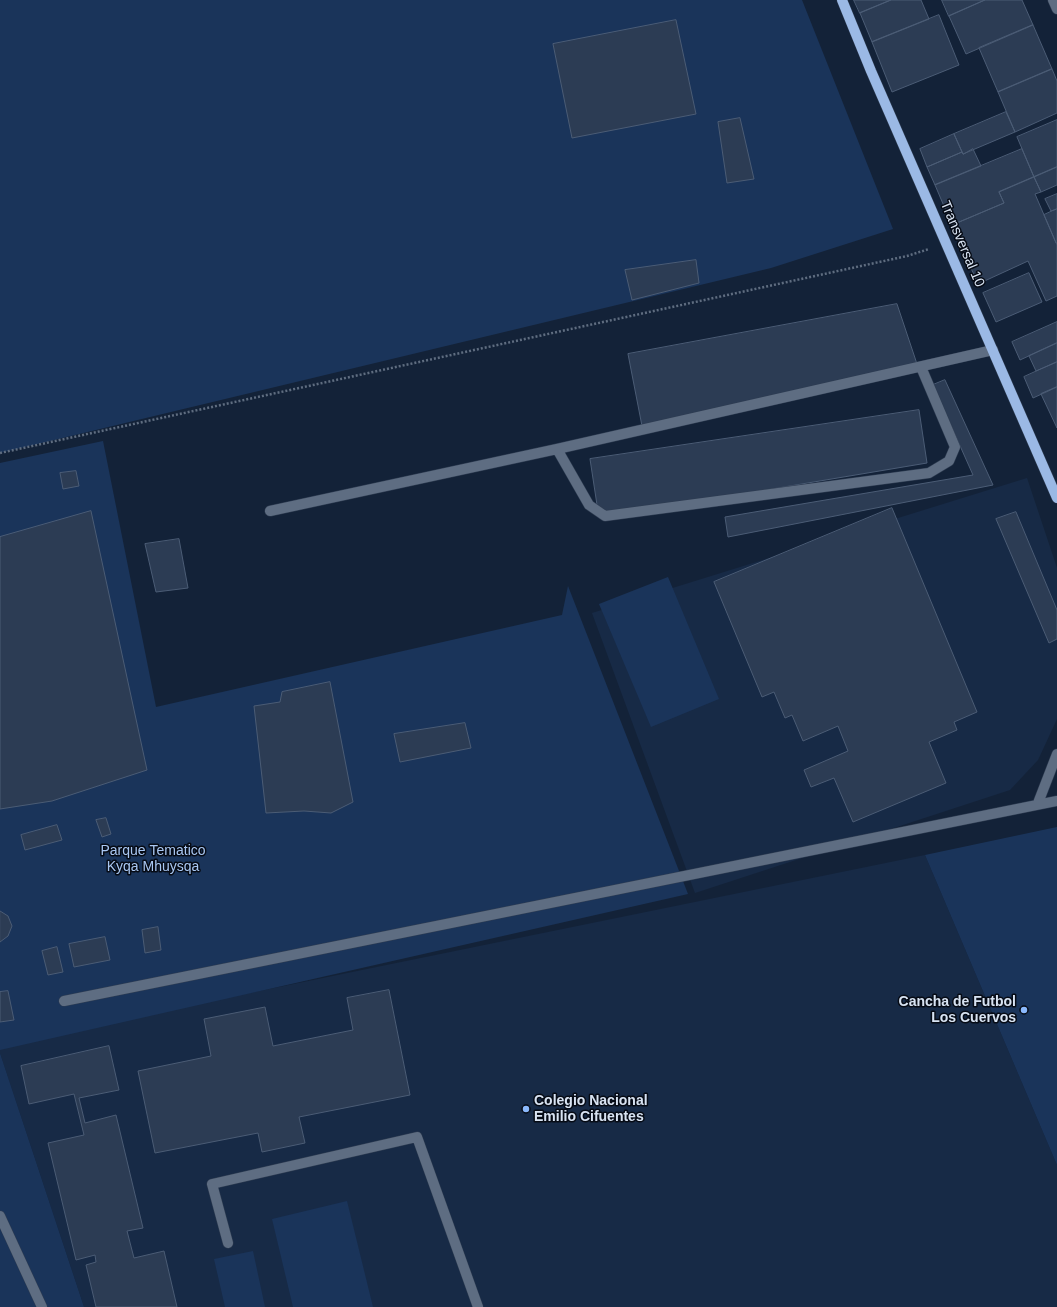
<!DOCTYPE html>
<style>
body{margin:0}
canvas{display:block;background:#132238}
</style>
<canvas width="1057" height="1307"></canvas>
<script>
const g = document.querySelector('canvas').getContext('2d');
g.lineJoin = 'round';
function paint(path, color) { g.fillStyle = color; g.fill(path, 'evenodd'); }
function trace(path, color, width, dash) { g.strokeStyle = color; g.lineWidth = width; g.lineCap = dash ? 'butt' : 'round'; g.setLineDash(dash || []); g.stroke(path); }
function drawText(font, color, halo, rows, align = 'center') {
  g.font = font + ' Helvetica,sans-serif'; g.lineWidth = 3; g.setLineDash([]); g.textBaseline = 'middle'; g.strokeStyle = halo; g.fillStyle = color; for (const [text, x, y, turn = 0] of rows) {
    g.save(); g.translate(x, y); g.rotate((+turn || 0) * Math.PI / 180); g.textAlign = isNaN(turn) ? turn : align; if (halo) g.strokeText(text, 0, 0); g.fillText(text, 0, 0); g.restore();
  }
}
paint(new Path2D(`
 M1027,478L1057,568V719L1038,760L1010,790L695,893L592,613Z
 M925,855L1057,1165V1307H84L0,1053V1044Z`), '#172a46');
paint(new Path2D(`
 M0,0H802L893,229L771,268L0,453Z
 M103,441L156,707L562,615L568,586L688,894L0,1050V463Z
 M668,577L719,699L651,727L599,604Z
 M1057,827V1165L925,855Z
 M0,1053L84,1307H0Z
 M347,1201L373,1307H293L272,1219Z
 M253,1251L265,1307H225L214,1259Z`), '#1a345a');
const building = new Path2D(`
 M854,0H891L860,13Z
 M891,0H921L929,19L872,42L860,13Z
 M942,0H985L949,16Z
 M985,0H1022L1033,25L966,54L949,16Z
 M939,15L959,65L892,92L872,42Z
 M676,20L696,114L572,138L553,44Z
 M1033,25L1052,69L998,92L979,48Z
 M1052,69L1057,81V113L1015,132L998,92Z
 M1006,112L1015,132L963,154L954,134Z
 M740,118L754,179L727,183L718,122Z
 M1057,120V167L1034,177L1017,137Z
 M954,134L962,152L927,167L920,149Z
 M973,149L981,166L935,185L927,167L962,152L963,154Z
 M1022,149L1034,177L999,192L1004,203L952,225L935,185Z
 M1057,167V185L1041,192L1034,177Z
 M1034,177L1041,192L1035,194L1057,245V296L1046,301L1028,261L978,284L952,225L1004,203L999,192Z
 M1057,194V209L1051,211L1045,199Z
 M1057,209V243H1056L1044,215Z
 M696,260L699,283L632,300L625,270Z
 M1029,273L1042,302L996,322L983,293Z
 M897,304L918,367L642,426L628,354Z
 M1057,322V343L1020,360L1012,342Z
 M1057,343V362L1036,371L1029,356Z
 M1057,362V387L1033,398L1024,377Z
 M945,380L993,485L728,537L725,517L973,475L933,385Z
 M1057,387V428L1041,394Z
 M919,410L927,463L599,518L590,459Z
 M76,471L79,486L63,489L60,473Z
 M892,508L977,712L954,722L957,730L929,742L946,783L853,822L834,778L811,787L804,770L848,751L838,726L803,741L792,715L785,718L774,692L762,697L714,582Z
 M91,511L147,770L52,801L0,809V537Z
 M1016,512L1057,610V639L1049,643L996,519Z
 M179,539L188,588L156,592L145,544Z
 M330,682L353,802L331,813L304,811L266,813L254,706L280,702L282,692Z
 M465,723L471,748L400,762L394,734Z
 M106,818L111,834L102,837L96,820Z
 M57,825L62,840L25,850L21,835Z
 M0,911L8,916L12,926L8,936L0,942Z
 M158,927L161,950L145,953L142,930Z
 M105,937L110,960L74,967L69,944Z
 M57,947L63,972L48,975L42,951Z
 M389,990L410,1095L299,1117L305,1143L262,1152L258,1133L155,1153L138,1071L211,1056L204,1019L265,1007L273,1046L353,1030L347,998Z
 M8,991L14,1020L0,1022V992Z
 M109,1046L119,1090L79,1098L85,1123L116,1115L143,1228L127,1231L134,1258L164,1251L177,1307H96L86,1265L96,1262L95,1255L76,1260L48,1143L84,1135L74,1094L29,1104L21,1066Z`);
paint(building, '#2c3c54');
trace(building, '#4b5c75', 1);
const minor = new Path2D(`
 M1053,0L1057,9
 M557,449L589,505L605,516L929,473L949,461L955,447L921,367
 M270,511L557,449L993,350
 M1038,803L1057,754
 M64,1001L1057,801
 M0,1216L42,1307
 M228,1243L212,1184L417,1137L478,1307`);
const major = new Path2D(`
 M842,0L871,71L1057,498`);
trace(minor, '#2f3d52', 11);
trace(major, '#2f3d52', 11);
trace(new Path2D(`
 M0,453L907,256L929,249`), '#5f6d80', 2.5, [2, 2]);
trace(minor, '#5e6d82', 10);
trace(major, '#9bb9e5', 10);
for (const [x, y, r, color] of [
 [1024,1010,4,"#8bb9fc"],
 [526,1109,4,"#8bb9fc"]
]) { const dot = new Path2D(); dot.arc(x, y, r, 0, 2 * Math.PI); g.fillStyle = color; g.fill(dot); trace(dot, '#060b15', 1.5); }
drawText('14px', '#d8e3f2', '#060b15', [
 ["Transversal 10",962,244,67]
]);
drawText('14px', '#a9c7f2', '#060b15', [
 ["Parque Tematico",153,851],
 ["Kyqa Mhuysqa",153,867]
]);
drawText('bold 14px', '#d8e3f2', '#060b15', [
 ["Cancha de Futbol",1016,1002],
 ["Los Cuervos",1016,1018],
 ["Colegio Nacional",534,1101,"left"],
 ["Emilio Cifuentes",534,1117,"left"]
], 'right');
</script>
